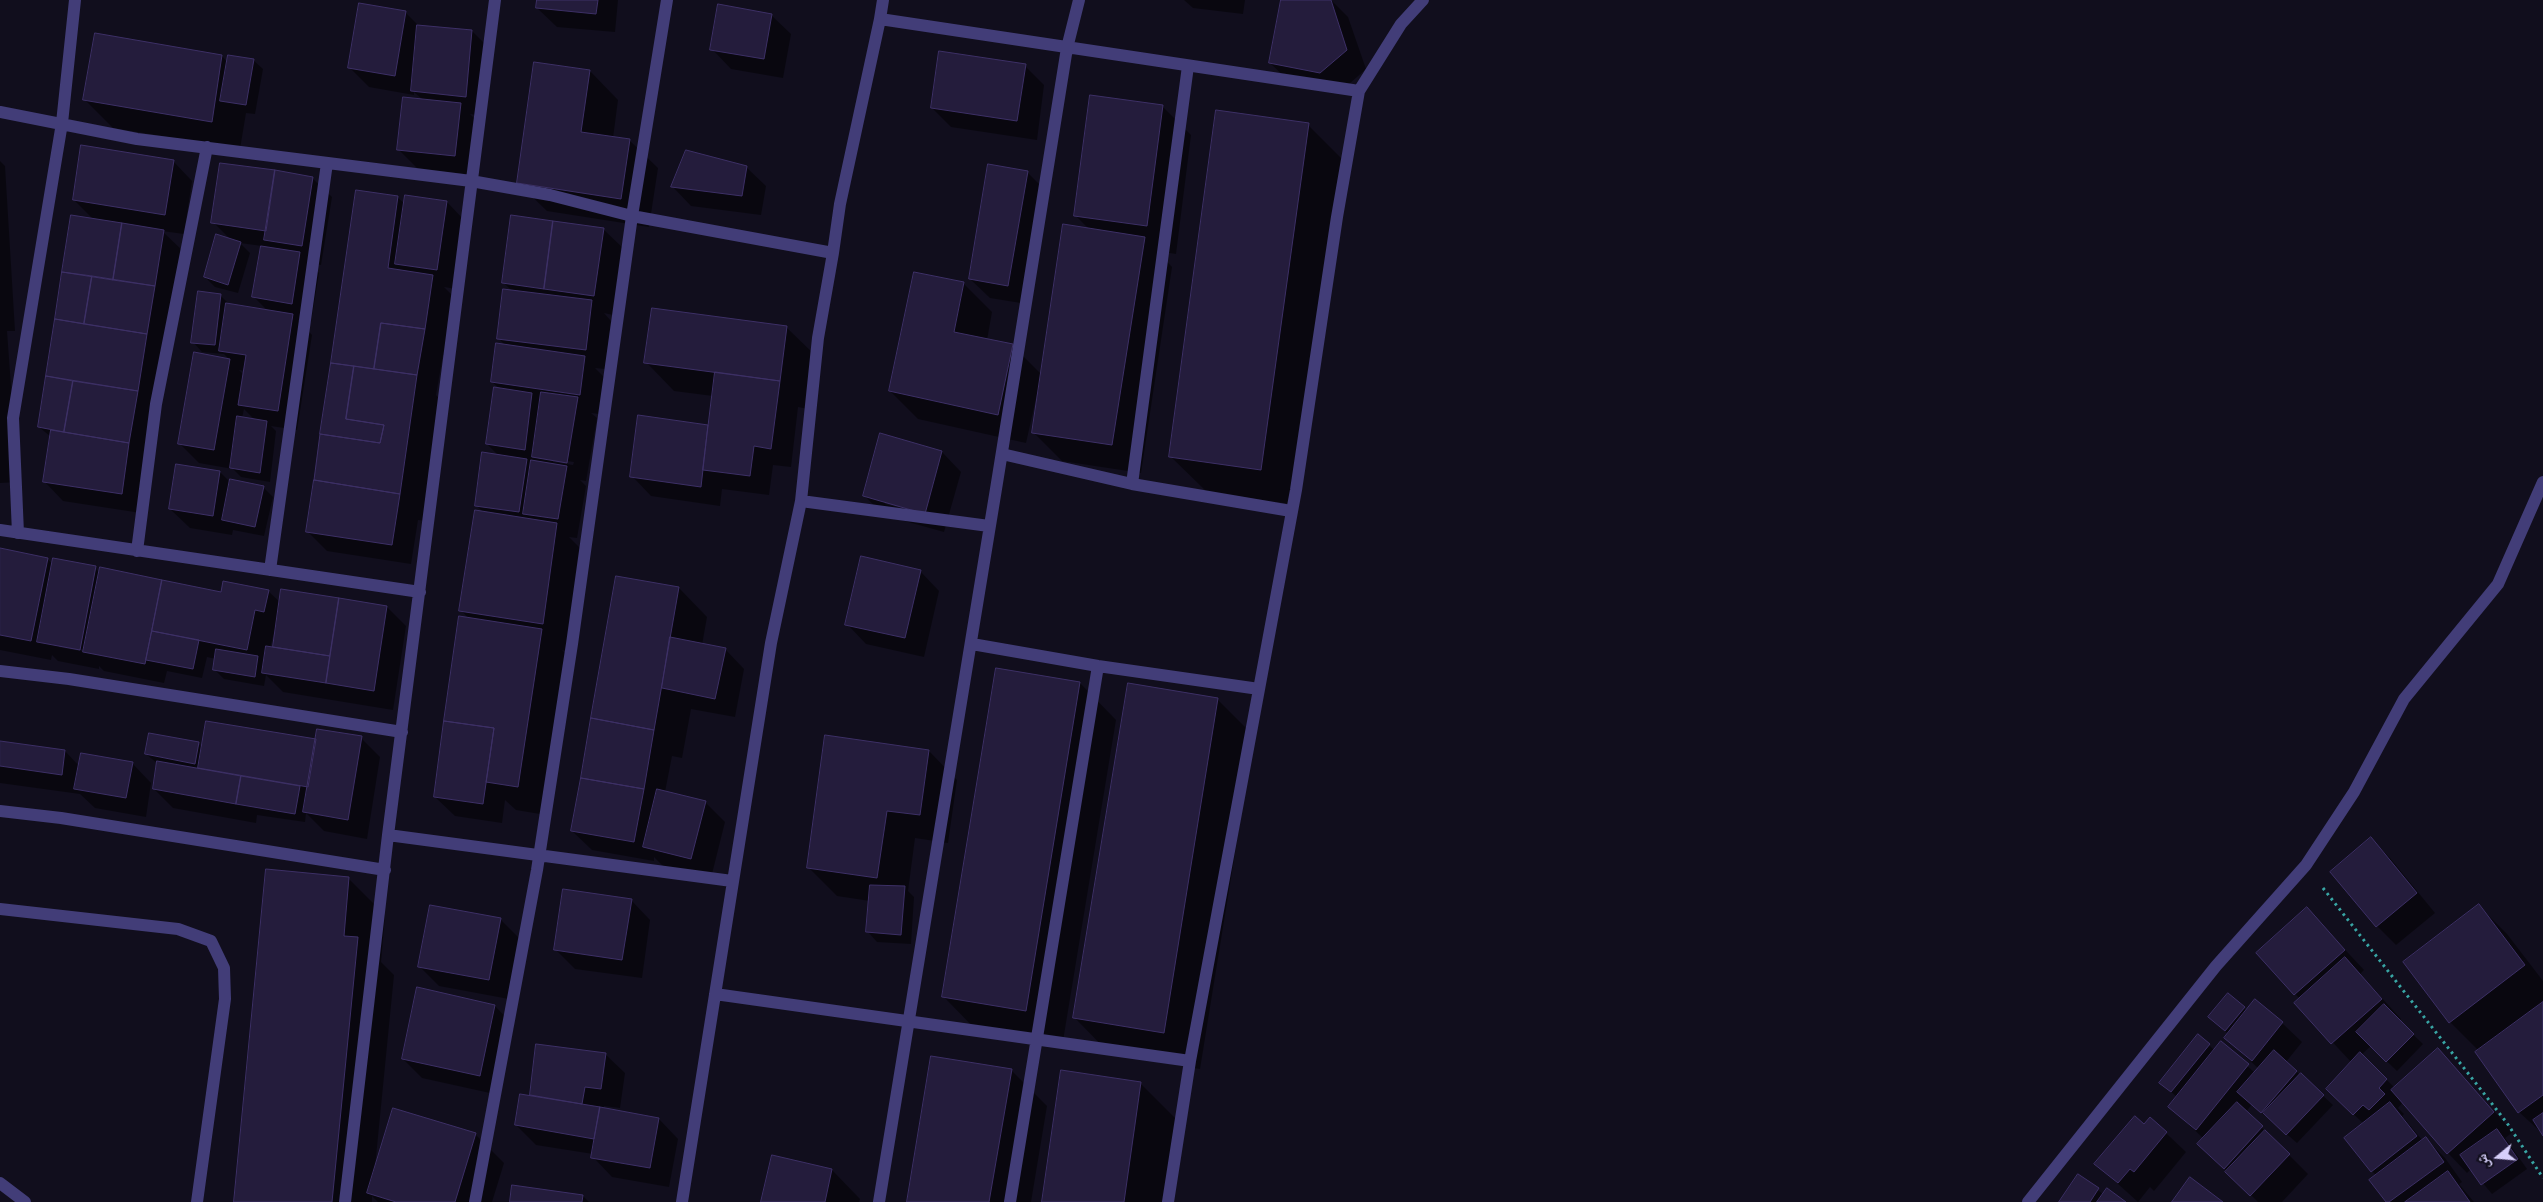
<!DOCTYPE html>
<meta charset="utf-8">
<style>
body{margin:0}
#map{position:relative;width:2543px;height:1202px;overflow:hidden;background:#110e1d;font-family:Figtree,"Noto Naskh Arabic",sans-serif}
canvas{display:block}
.north{position:absolute;left:2473px;top:1132px;width:50px;height:50px;-webkit-text-stroke:4px #110e1d;paint-order:stroke;rotate:253deg;font-size:14px;font-weight:700;line-height:20px;text-align:center;color:#d6cffa}
.north::after{content:'';display:block;margin:auto;width:18px;height:22px;background:#d6cffa;clip-path:polygon(50% 0,100% 100%,50% 72%,0 100%)}
</style>
<div id="map">
<canvas width="2543" height="1202"></canvas>
<div class="north">ش</div>
</div>
<script>
const g = document.querySelector('canvas').getContext('2d');
g.lineJoin = 'round';
function paint(path, color) { g.fillStyle = color; g.fill(path, 'evenodd'); }
function trace(path, color, width, dash) { g.strokeStyle = color; g.lineWidth = width; g.lineCap = dash ? 'butt' : 'round'; g.setLineDash(dash || []); g.stroke(path); }
paint(new Path2D(`
 M538,0H618L615,32L557,27L537,8Z
 M1184,0H1245L1243,14L1193,8Z
 M1283,0H1331L1348,17L1366,69L1340,92L1290,82L1270,63Z
 M405,12L419,26L472,31L491,50L485,116L470,114L480,124L474,175L418,169L398,149L423,100L414,92V95L369,87L349,67Z
 M771,15L791,34L783,78L731,69L712,49Z
 M222,56L228,63L253,60L263,69L255,114L246,113L240,149L113,128L85,100Z
 M1025,66L1044,85L1037,140L951,127L932,108Z
 M590,71L618,100L613,138L629,140L658,168L649,227L547,211L518,183Z
 M1162,106L1191,135L1176,254L1157,251L1172,267L1141,473L1062,461L1033,432L1039,394H1037L1026,443L918,419L890,391L915,273L964,284L992,312L987,340L1013,346L1042,375L1089,229L1075,215Z
 M1308,125L1344,161L1297,505L1207,492L1170,456Z
 M0,161L5,166L15,331H7L18,482L0,483Z
 M173,161L192,181L184,234L162,231L183,251L141,513L63,501L44,481L51,437L39,427L49,377L47,376L94,220L74,200Z
 M746,167L766,186L761,215L691,206L672,186Z
 M1027,172L1047,192L1027,304L990,298L970,279Z
 M312,178L332,197L321,265L310,263L319,273L311,322L298,320L312,335L297,430L271,426L276,431L270,482L241,477L233,469L199,463L180,444L195,354L230,360L224,354L202,352L193,342L220,295L230,305L268,311L253,296L262,246L240,243L250,253L238,293L215,287L205,277L231,240L213,222ZM239,370L245,371L244,375ZM244,409L255,420L242,418Z
 M397,197L405,204L447,202L466,222L456,289L444,287L461,304L453,357L443,355L436,395L445,405L428,521L418,520L411,564L327,551L307,531Z
 M603,229L623,248L613,315L604,313L611,321L605,369L595,368L604,377L599,414L591,413L597,418L586,481L580,480L586,486L577,538L569,537L585,553L571,652L562,650L570,658L546,815L516,810L505,800L502,823L455,816L435,797L469,619L461,610L484,513L476,505L499,456L487,444L500,389L492,382L506,346L498,338L512,291L503,282ZM553,459L574,462L573,465L553,462Z
 M786,327L815,355L808,409L798,407L791,467L773,465L769,495L722,489L720,506L651,496L632,476L639,417L710,427L713,396L674,391L646,362Z
 M942,452L961,472L944,532L883,515L864,495ZM885,501L930,516L885,504Z
 M220,472L231,483L263,487L273,497L264,536L233,530L232,535L190,528L170,509Z
 M0,549L47,559L53,564L95,568L100,573L101,568L222,593L268,591L281,603L282,591L387,607L406,626L393,710L283,692L266,675L264,686L224,679L214,669L216,659L207,657L202,678L167,671L164,683L104,671L99,666V669L58,661L52,655L51,660L0,650ZM275,629H277L275,648H270ZM59,645L86,650V652L59,647Z
 M920,571L939,591L924,657L866,644L847,624Z
 M679,588L707,617L702,645L725,649L744,669L735,717L691,709L682,758L672,756L665,792L705,802L725,822L711,878L663,866L654,857V861L592,850L572,831Z
 M997,669L1080,683L1116,720L1062,1047L979,1033L943,996Z
 M1217,699L1254,736L1200,1069L1110,1054L1074,1017Z
 M361,738L380,757L367,839L324,831L306,813L305,822L257,815L256,823L173,808L154,789L158,764L146,754L198,744L203,748Z
 M0,742L65,751L79,766L132,763L151,783L146,817L95,808L80,794L0,783Z
 M929,751L957,780L948,843L915,838L908,891L914,897L911,944L877,942L868,932L870,901L837,896L808,867Z
 M2371,839L2390,858L2435,913L2396,945L2377,926Z
 M267,871L349,879L385,915L381,962L394,975L375,1167L475,1134L504,1163L492,1202H378L372,1196V1202H235Z
 M631,900L650,920L642,978L575,969L555,949Z
 M2479,906L2507,934L2543,981V1134L2519,1112L2479,1051L2450,1022L2405,963Z
 M2307,909L2364,970L2360,974L2401,1019L2399,1021L2423,1044L2397,1071L2371,1046L2361,1055L2395,1088L2438,1050L2513,1132L2505,1138L2527,1169L2492,1194L2471,1169L2467,1173L2448,1153L2403,1102L2398,1108L2404,1114L2402,1116L2423,1141L2426,1139L2445,1158L2462,1182L2459,1184L2474,1202H2387L2377,1176L2372,1171L2364,1124L2347,1108L2352,1063L2296,1003L2300,999L2258,953Z
 M500,919L520,939L509,999L439,986L420,967Z
 M418,989L495,1006L514,1026L499,1095L422,1078L403,1059Z
 M2244,1008L2247,1011L2282,1023L2302,1042L2286,1062L2333,1105L2297,1143L2252,1104L2246,1112L2308,1174L2282,1202H2258L2219,1163L2204,1139L2170,1107L2177,1097L2161,1083L2209,1045L2215,1051L2222,1043L2255,1073L2259,1069L2225,1038L2228,1034L2220,1026Z
 M537,1045L605,1054L625,1073L620,1108L604,1106V1109L659,1119L678,1139L669,1187L612,1177L593,1157V1154L536,1145L516,1125L531,1097Z
 M1011,1070L1047,1106L1031,1202H908Z
 M1062,1072L1141,1084L1177,1120L1165,1202H1043Z
 M2150,1118L2186,1152L2154,1191L2150,1187L2138,1202L2096,1164L2144,1125Z
 M832,1170L860,1199L859,1202H763Z
 M2078,1176L2103,1194L2124,1202H2061Z
 M583,1196L589,1202H511Z`), '#0007');
const building = new Path2D(`
 M537,0H598L596,14L536,8Z
 M1281,0H1331L1347,50L1320,73L1269,63Z
 M359,3L406,11L395,76L348,68Z
 M718,4L772,14L764,59L710,50Z
 M417,25L472,30L466,97L411,91Z
 M95,33L222,55L212,122L83,100Z
 M939,51L1026,64L1017,121L931,108Z
 M228,55L254,59L246,105L220,101Z
 M534,62L590,70L581,132L630,139L621,199L517,183Z
 M1090,95L1163,105L1147,226L1074,216Z
 M403,97L461,103L455,156L397,150Z
 M1216,110L1309,123L1261,470L1169,457Z
 M81,145L174,160L165,215L73,200Z
 M686,150L747,166L742,196L671,187Z
 M220,163L275,170L266,231L211,223Z
 M988,164L1028,171L1008,286L969,279Z
 M275,170L313,177L302,246L264,240Z
 M356,190L398,196L388,268L433,275L425,329L381,323L374,369L331,363Z
 M405,195L447,201L437,270L395,264Z
 M71,215L122,223L113,280L62,272Z
 M511,215L553,221L544,289L502,283Z
 M553,221L604,228L594,296L544,289Z
 M122,223L164,230L155,286L113,280Z
 M1063,224L1145,237L1112,445L1032,433Z
 M216,234L241,242L228,285L204,277Z
 M261,246L300,252L292,304L252,297Z
 M62,272L92,276L84,324L55,319Z
 M914,272L964,282L954,332L1013,344L998,415L889,391Z
 M92,276L155,286L147,334L84,324Z
 M503,289L592,300L586,350L497,339Z
 M198,291L221,294L215,345L191,343Z
 M226,303L293,314L278,411L238,405L246,355L219,351Z
 M652,308L787,326L780,381L644,363Z
 M55,319L147,334L138,391L46,376Z
 M381,323L425,329L417,375L374,369Z
 M496,343L585,356L580,395L491,382Z
 M194,352L230,359L214,450L178,444Z
 M331,363L354,366L346,419L384,425L380,443L320,434Z
 M354,366L417,375L400,494L314,480L320,434L380,443L384,425L346,419Z
 M715,372L780,381L771,449L754,446L750,476L703,470Z
 M46,376L73,381L64,432L38,427Z
 M73,381L138,391L129,443L64,432Z
 M494,387L532,393L525,450L486,444Z
 M541,392L578,397L567,463L532,457Z
 M638,415L708,425L701,487L630,477Z
 M237,416L267,421L260,473L230,468Z
 M51,430L129,443L122,494L43,482Z
 M880,433L942,451L925,514L863,496Z
 M482,452L527,459L519,512L475,506Z
 M531,460L567,466L558,519L523,514Z
 M176,464L220,471L213,516L169,509Z
 M230,479L264,486L255,527L222,520Z
 M314,480L400,494L392,545L306,532Z
 M475,510L557,523L543,624L459,611Z
 M0,548L48,558L31,641L0,635Z
 M861,556L921,570L905,638L845,625Z
 M53,558L96,566L80,650L37,642Z
 M100,567L162,580L145,664L83,652Z
 M616,576L679,587L654,730L591,718Z
 M162,580L221,592L223,581L269,590L264,612L255,610L247,650L152,631Z
 M281,589L339,598L330,656L273,647Z
 M339,598L387,606L374,691L326,683Z
 M459,616L542,629L518,787L486,782L494,728L444,721Z
 M152,631L199,640L193,669L146,660Z
 M670,637L726,648L715,699L662,688Z
 M266,646L330,656L326,683L262,673Z
 M216,649L258,656L255,677L213,670Z
 M996,668L1080,682L1026,1011L942,997Z
 M1128,683L1218,698L1164,1033L1073,1018Z
 M591,718L654,730L644,789L581,778Z
 M206,721L316,739L308,787L198,768Z
 M444,721L494,728L483,804L434,797Z
 M317,729L362,736L348,820L303,812Z
 M149,733L199,742L195,764L145,754Z
 M825,735L929,750L920,815L887,811L877,878L807,868Z
 M0,741L65,750L62,775L0,766Z
 M81,753L133,762L126,798L74,789Z
 M157,761L241,776L236,804L153,789Z
 M241,776L300,786L295,814L236,804Z
 M581,778L644,789L634,842L571,831Z
 M657,789L706,801L691,859L643,847Z
 M2371,837L2417,893L2376,927L2330,872Z
 M266,869L349,877L344,936L358,937L332,1202H234Z
 M870,885L905,886L901,935L866,932Z
 M563,889L632,899L622,960L554,950Z
 M2479,904L2525,965L2449,1023L2403,962Z
 M430,905L501,918L489,980L418,967Z
 M2307,907L2345,950L2294,995L2256,953Z
 M2345,957L2382,999L2331,1044L2294,1003Z
 M417,987L495,1005L480,1076L402,1059Z
 M2228,993L2245,1007L2225,1031L2208,1017Z
 M2255,999L2283,1022L2252,1061L2224,1038Z
 M2543,1002V1095L2518,1113L2475,1052Z
 M2384,1004L2414,1034L2386,1062L2356,1032Z
 M2198,1034L2210,1044L2171,1092L2159,1083Z
 M2221,1041L2249,1064L2196,1130L2168,1107Z
 M536,1044L606,1053L601,1089L585,1087L582,1104L530,1095Z
 M2438,1048L2494,1112L2447,1154L2391,1090Z
 M2274,1050L2297,1071L2261,1113L2237,1092Z
 M2360,1052L2387,1079L2379,1088L2385,1094L2369,1110L2363,1105L2353,1115L2326,1089Z
 M931,1056L1012,1069L989,1202H907Z
 M1061,1070L1141,1082L1124,1202H1042Z
 M2301,1073L2324,1095L2286,1135L2263,1113Z
 M520,1094L600,1107L594,1139L515,1125Z
 M2237,1102L2263,1126L2224,1169L2197,1144Z
 M2390,1102L2417,1136L2371,1172L2344,1138Z
 M600,1107L659,1118L650,1168L591,1158Z
 M393,1108L476,1133L455,1202H396L367,1193Z
 M2543,1113V1136L2533,1120Z
 M2135,1116L2144,1124L2150,1117L2167,1132L2134,1172L2130,1169L2118,1183L2094,1164Z
 M2497,1129L2518,1159L2481,1185L2460,1155Z
 M2265,1130L2290,1154L2250,1196L2225,1172Z
 M2426,1137L2444,1162L2389,1202H2386L2369,1180Z
 M772,1155L832,1169L825,1202H761Z
 M2448,1171L2470,1202H2405Z
 M2078,1174L2099,1188L2090,1202H2059Z
 M2190,1177L2223,1202H2172Z
 M512,1185L583,1195L582,1202H510Z
 M2107,1188L2126,1202H2097Z`);
paint(building, '#241c3c');
trace(building, '#3d3066', 1);
trace(new Path2D(`
 M2323,888L2507,1123L2543,1178`), '#38a5a4', 3, [2.5, 4]);
trace(new Path2D(`
 M880,19L883,0
 M1359,91L1401,24L1423,0
 M0,112L137,139L471,181L550,195L632,216L833,253L818,338L801,501L771,643L682,1202
 M833,253L840,204L880,19L1359,91L1337,217L1296,490L1190,1061
 M1002,454L1132,484L1291,511
 M1132,484L1188,66
 M801,501L989,526
 M0,530L420,592
 M18,533L13,418L62,123L75,0
 M137,551L156,404L207,147
 M270,570L327,163
 M972,644L1098,666L1259,689
 M0,671L69,679L402,732
 M0,811L61,818L385,870
 M388,835L732,881
 M0,909L178,929L211,941L224,968L225,999L197,1202
 M715,994L1190,1061L1168,1202
 M0,1183L25,1202
 M345,1202L388,835L495,0
 M475,1202L537,870L572,644L632,216L667,0
 M879,1202C942,817 1006,433 1067,48L1079,0
 M1010,1202L1098,666
 M2028,1202L2216,966L2306,865L2354,792L2404,699L2498,584L2543,482`), '#423d78', 12);
</script>
